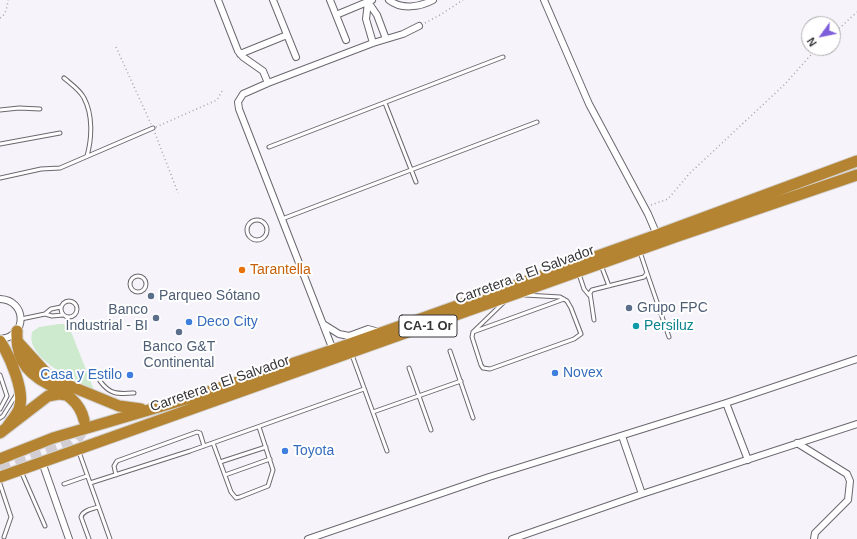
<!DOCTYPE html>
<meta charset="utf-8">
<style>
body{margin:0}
#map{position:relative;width:857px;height:539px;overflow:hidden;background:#f7f3fa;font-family:Helvetica,sans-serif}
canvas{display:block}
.north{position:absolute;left:801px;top:16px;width:40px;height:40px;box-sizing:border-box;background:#fff;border:1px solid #afaeaf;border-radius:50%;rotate:237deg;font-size:11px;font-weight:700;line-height:16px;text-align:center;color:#373538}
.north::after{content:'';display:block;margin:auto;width:14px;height:18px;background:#7e5fda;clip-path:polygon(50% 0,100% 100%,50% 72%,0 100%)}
</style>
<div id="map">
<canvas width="857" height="539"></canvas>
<div class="north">N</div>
</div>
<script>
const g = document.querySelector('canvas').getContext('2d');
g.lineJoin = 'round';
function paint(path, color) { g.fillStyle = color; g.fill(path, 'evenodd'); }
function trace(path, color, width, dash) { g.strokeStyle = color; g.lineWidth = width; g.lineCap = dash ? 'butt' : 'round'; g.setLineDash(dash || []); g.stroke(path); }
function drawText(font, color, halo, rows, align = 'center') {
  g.font = font + ' Helvetica,sans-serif'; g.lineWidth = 4; g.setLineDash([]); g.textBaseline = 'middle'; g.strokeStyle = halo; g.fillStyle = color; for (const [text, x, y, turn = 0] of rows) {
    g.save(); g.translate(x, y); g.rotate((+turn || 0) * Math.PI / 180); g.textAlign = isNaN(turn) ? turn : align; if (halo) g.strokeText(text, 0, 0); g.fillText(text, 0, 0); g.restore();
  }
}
paint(new Path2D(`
 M59,324H64L70,329L94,390C75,380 25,359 32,332L39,327Z`), '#ceeace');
trace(new Path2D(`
 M0,469L71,444C79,438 83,432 84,423`), '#d1cdd3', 11, [11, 5.5]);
const lane = new Path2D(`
 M64,78C71,84 80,90 84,98C93,115 92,138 87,156
 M385,103L416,182
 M0,110L19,108L40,109
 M0,144L60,133
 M269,147L503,57
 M0,178L41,169L60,168L153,128
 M282,219L537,122
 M247 230a10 10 0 1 1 20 0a10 10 0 1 1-20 0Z
 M601,265L609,286
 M647,273L669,337
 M579,274L584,289L589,295
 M130 284a8 8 0 1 1 16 0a8 8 0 1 1-16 0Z
 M61 309a8 8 0 1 1 16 0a8 8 0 1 1-16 0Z
 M503,303L473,332L472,337L481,365L483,368L490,369L574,339L581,334L571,308L567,301L560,297L525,295
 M45,314L52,316L63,315
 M21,319L45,314L51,309L61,307
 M594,320L590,293L592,290L644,277L647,273L640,252
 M473,332L564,299
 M450,351L473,418
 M352,355L387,451
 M409,368L431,430
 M0,375L7,396L0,409
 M100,381C110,395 118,394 134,393
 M373,412L461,381
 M0,418L3,416L16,395
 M213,443L231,492L236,498L240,497L268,486L273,470L259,427
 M79,452L110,539
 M220,462L266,447
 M21,471L45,526
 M116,475L114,466L117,461L197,432L200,433L204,446
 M225,475L270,459
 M90,483L190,451L364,389
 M0,484L11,517L4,537
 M64,484L87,476
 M89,539L81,517C83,510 92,509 98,507`);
const street = new Path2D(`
 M218,0L238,51L243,57L263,71L268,83
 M273,0L296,57
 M330,0L346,40
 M389,0C401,10 420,7 433,0
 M544,0L589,104L648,214L657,235
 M368,2L366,19L373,43
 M368,2L377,15L386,39
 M336,15L372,0
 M240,54L287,35
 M0,299C27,300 28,337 0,339
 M323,324L339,334L349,336L368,329L379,332
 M333,350L239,109L238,102L243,94L268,83L373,43L403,34L419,26
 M726,403L748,460
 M622,436L642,494
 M797,443L847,474L850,481L848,500L815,533L814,539
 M42,462L69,539
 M308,539L489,477L726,403L857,359
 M512,539L642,494L857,424`);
const highway = new Path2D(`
 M17,331C14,393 74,377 84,420
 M0,341C9,355 26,392 19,409C16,416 11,421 7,427
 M17,341L47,374L58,381L119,406L141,409
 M0,433L48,396L59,394L66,395
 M0,459L53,438L193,397L333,350L657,235L857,161
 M0,477L675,237L857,175`);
trace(lane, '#6b676e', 5);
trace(street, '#6b676e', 8);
trace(highway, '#d3d3d3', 13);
trace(new Path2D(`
 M0,18C6,15 7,7 8,0
 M425,23L440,15L463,0
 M833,34L857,12
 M116,47L151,124
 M156,127L217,100L222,91
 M155,133L178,193
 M651,205L668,199L690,173L785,84L817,48`), '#a6a3a9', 1.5, [1, 3]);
trace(lane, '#fff', 3);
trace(street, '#fff', 6);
trace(highway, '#b58433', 11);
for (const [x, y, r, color] of [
 [242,270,4,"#e8710a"],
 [151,296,4,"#5c6f8a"],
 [629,308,4,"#5c6f8a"],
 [156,318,4,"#5c6f8a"],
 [189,322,4,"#3f7fe0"],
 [636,326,4,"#0f9aa8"],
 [179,332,4,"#5c6f8a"],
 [555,373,4,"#3f7fe0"],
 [130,375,4,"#3f7fe0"],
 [285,451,4,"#3f7fe0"]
]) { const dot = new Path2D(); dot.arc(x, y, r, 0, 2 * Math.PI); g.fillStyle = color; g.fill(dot); trace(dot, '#fff', 1.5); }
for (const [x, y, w] of [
 [428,326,58]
]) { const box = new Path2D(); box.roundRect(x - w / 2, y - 11, w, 22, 3); g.fillStyle = '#fff'; g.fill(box); trace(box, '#373538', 1); }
drawText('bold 13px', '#373538', null, [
 ["CA-1 Or",428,326]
]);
drawText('14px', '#c56008', '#fff', [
 ["Tarantella",250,270]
], 'left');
drawText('14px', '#373538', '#fff', [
 ["Carretera a El Salvador",525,275,-20],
 ["Carretera a El Salvador",220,384,-19]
]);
drawText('14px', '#4e5e75', '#fff', [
 ["Parqueo Sótano",159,296],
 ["Grupo FPC",637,308],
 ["Banco",148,310,"right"],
 ["Industrial - BI",148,326,"right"],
 ["Banco G&T",179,347,"center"],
 ["Continental",179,363,"center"]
], 'left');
drawText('14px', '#366cbe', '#fff', [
 ["Deco City",197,322],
 ["Novex",563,373],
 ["Casa y Estilo",122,375,"right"],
 ["Toyota",293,451]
], 'left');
drawText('14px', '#0d838f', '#fff', [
 ["Persiluz",644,326]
], 'left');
</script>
